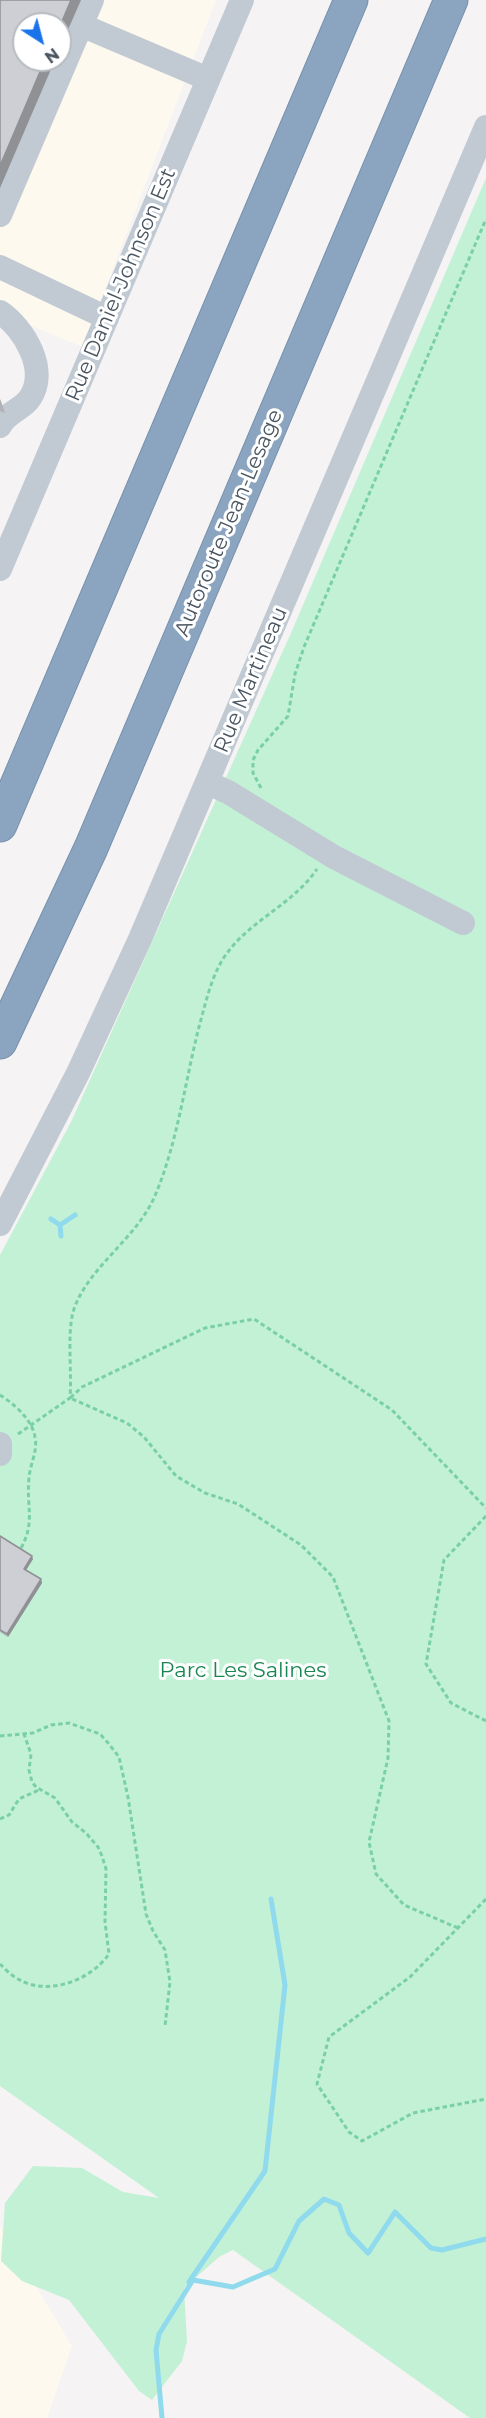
<!DOCTYPE html>
<style>
body{margin:0}
#map{position:relative;width:486px;height:2418px;overflow:hidden;background:#f5f3f3;font-family:Montserrat,sans-serif}
canvas{display:block}
.north{position:absolute;left:12px;top:12px;width:60px;height:60px;box-sizing:border-box;background:#fff;border:2px solid #b7bbc0;border-radius:50%;rotate:144deg;font-size:16px;font-weight:700;line-height:24px;text-align:center;color:#4a5661}
.north::after{content:'';display:block;margin:auto;width:21px;height:27px;background:#1a73e8;clip-path:polygon(50% 0,100% 100%,50% 72%,0 100%)}
</style>
<div id="map">
<canvas width="486" height="2418"></canvas>
<div class="north">N</div>
</div>
<script>
const g = document.querySelector('canvas').getContext('2d');
g.lineJoin = 'round';
function paint(path, color) { g.fillStyle = color; g.fill(path, 'evenodd'); }
function trace(path, color, width, dash) { g.strokeStyle = color; g.lineWidth = width; g.lineCap = dash ? 'butt' : 'round'; g.setLineDash(dash || []); g.stroke(path); }
function drawText(font, color, halo, rows, align = 'center') {
  g.font = font + ' Montserrat,sans-serif'; g.lineWidth = 6; g.setLineDash([]); g.textBaseline = 'middle'; g.strokeStyle = halo; g.fillStyle = color; for (const [text, x, y, turn = 0] of rows) {
    g.save(); g.translate(x, y); g.rotate((+turn || 0) * Math.PI / 180); g.textAlign = isNaN(turn) ? turn : align; if (halo) g.strokeText(text, 0, 0); g.fillText(text, 0, 0); g.restore();
  }
}
paint(new Path2D(`
 M0,0H216L83,347L0,313ZM24,24H60V60H24Z
 M0,2227L72,2346L47,2418H0Z`), '#fdf9ef');
paint(new Path2D(`
 M486,178V2418H470L233,2250L219,2257L184,2288L187,2341L182,2361L152,2400L139,2391L69,2300L22,2281L1,2261L5,2203L33,2166L82,2168L123,2192L159,2198L0,2086V1255L71,1122L291,633Z`), '#c3f1d5');
trace(new Path2D(`
 M51,1219L60,1225
 M61,1236L60,1225L75,1215
 M189,2282L265,2171L285,1985L271,1899
 M162,2418L156,2350L159,2334L193,2280L233,2287L275,2269L299,2221L324,2199L339,2205L349,2233L368,2253L395,2212L431,2248L442,2250L486,2239`), '#90daee', 5);
const highway = new Path2D(`
 M0,825L351,0
 M0,1042L91,848L451,0`);
trace(highway, '#7690ad', 35);
trace(new Path2D(`
 M261,788L253,773V760L258,750L288,716L295,674L304,647L486,219
 M0,1395C14,1404 32,1419 35,1437C38,1451 30,1464 29,1478C26,1508 36,1522 20,1550
 M18,1434L70,1398C72,1372 67,1336 73,1312C86,1269 135,1240 154,1198C178,1143 185,1080 200,1023C206,1002 211,978 223,959C247,921 292,906 317,869
 M486,1516L444,1560L426,1664L451,1703L486,1721
 M0,1736L33,1733L51,1725L69,1723L100,1734L109,1744L119,1757L128,1797L146,1914L153,1931L165,1950L170,1982L165,2026
 M0,1819L9,1815L19,1799L41,1789
 M486,1899L410,1977L329,2037L317,2084L349,2132L362,2141L413,2113L486,2099
 M458,1928L404,1905L376,1874L369,1842L388,1758L389,1721L333,1577L301,1545L238,1504L205,1493L176,1476L144,1437L127,1423L70,1398L82,1387L205,1328L254,1319L392,1410L486,1508
 M0,1964C5,1969 12,1976 18,1979C48,1997 91,1980 109,1954L105,1922L106,1869L102,1856L98,1847L86,1833L72,1822L55,1798L36,1787L32,1782L29,1770L31,1754L24,1734`), '#7ad0a6', 3, [4.5, 3]);
trace(new Path2D(`
 M81,25L208,79
 M0,215L92,0
 M0,267L107,318
 M0,312C24,328 49,370 30,398C22,410 7,412 0,426
 M0,569L242,0
 M208,783L228,792L334,857L463,923
 M0,1224L78,1073L140,939L486,127
 M0,1444V1454`), '#c1cad2', 24);
trace(highway, '#8ba5c1', 33);
paint(new Path2D(`
 M0,399L1,401L5,413L0,411Z
 M0,1536L33,1559L26,1570L41,1579L42,1583L8,1637L0,1632Z`), '#b0b2b7');
paint(new Path2D(`
 M71,0H81L60,48V26Z
 M45,60H55L0,188V166Z
 M32,1556L33,1559L25,1572L24,1569Z
 M41,1579L42,1583L8,1637L7,1634Z`), '#909195');
const building = new Path2D(`
 M0,0H71L60,26V24H24V60H45L0,166Z
 M0,1536L32,1556L24,1569L41,1579L7,1634L0,1630Z`);
paint(building, '#cdcfd5');
trace(building, '#909195', 1.5);
drawText('21px', '#4a5661', '#fff', [
 ["Rue Daniel-Johnson Est",121,285,-67],
 ["Autoroute Jean-Lesage",229,523,-67],
 ["Rue Martineau",251,680,-67]
]);
drawText('21px', '#17864f', '#fff', [
 ["Parc Les Salines",243,1671]
]);
</script>
